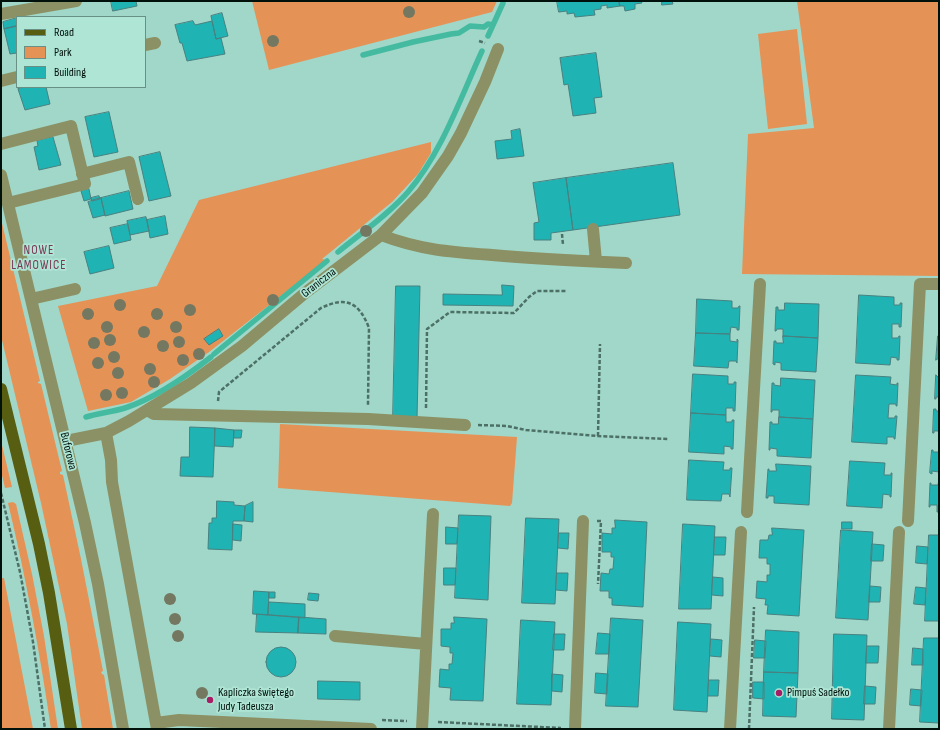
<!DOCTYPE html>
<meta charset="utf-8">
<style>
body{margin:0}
#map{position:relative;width:940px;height:730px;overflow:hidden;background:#a1d7c8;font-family:"Sofia Sans Condensed",sans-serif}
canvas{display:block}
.frame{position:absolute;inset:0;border:2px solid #00110c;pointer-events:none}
.legend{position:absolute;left:16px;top:16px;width:130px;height:72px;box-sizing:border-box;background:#aee5d4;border:1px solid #689084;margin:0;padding:5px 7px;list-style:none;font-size:12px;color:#00110c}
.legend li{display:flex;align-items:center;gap:8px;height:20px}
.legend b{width:20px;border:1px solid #689084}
</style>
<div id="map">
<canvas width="940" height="730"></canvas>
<div class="frame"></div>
<ul class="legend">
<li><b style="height:5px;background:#585e11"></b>Road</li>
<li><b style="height:11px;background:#e59257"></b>Park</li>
<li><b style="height:11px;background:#1fb3b3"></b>Building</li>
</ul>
</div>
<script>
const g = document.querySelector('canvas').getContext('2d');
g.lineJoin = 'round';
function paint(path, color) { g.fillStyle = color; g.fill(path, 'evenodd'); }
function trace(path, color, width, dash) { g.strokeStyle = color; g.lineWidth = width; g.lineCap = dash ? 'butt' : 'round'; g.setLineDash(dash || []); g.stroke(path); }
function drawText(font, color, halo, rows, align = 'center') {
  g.font = font + ' "Sofia Sans Condensed",sans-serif'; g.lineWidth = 3.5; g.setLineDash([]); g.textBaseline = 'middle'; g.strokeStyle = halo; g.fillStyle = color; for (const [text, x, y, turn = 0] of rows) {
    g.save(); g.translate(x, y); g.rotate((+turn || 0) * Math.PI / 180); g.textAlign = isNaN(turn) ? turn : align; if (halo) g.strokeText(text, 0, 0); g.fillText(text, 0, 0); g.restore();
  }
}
paint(new Path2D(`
 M252,1H497L492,12L269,70Z
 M797,1H939V276L742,274L748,134L814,128Z
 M797,29L807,124L768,129L758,34Z
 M431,142V153L418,174L392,202L322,259L327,260L209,352L170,379L131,402L88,411L58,306L157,286L199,200Z
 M1,219L40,381L38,382V383L41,384L62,471L60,472V474L63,475L81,559L103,671L101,672L102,674L104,675L113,729H82L67,624L41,503L1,336Z
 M280,424L517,437L512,503L510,506L278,488Z
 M1,441L12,487L5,488L1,471Z
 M13,502L16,504L32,574L44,636L58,729H51C40,653 26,578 8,503Z
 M1,578H4L33,729H1Z`), '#e59257');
trace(new Path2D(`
 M488,36L503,3
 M363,55L413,42L451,34L459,33L470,26L484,27L488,24L493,25
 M338,252C361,233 388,215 408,192C442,152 460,99 482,51
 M214,354L327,261
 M86,417C99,413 112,412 125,408C153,399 188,375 211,357`), '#44bba0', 5.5);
const building = new Path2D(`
 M111,1H136L137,6L113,11Z
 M557,1H619L620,6L607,8V5L601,6V9L594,10L595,15L575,17L574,13L567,14V11L559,12Z
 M619,1H641L642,3L635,4V9L625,11L624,6H620Z
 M662,1H672L673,4L662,5Z
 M222,13L228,36L216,39L211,16Z
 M17,18V26L4,29L3,22Z
 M193,21L195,25L212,21L216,39L221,38L225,54L187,61L182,43H180L175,25Z
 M17,26V53L10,54L4,29Z
 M596,53L602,97L594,98L596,113L573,116L568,84L564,85L560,58Z
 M25,87H46L50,104L25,110L18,89Z
 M109,112L118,152L94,157L85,117Z
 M520,129L524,156L497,159L495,141L512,139L511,131Z
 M53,137L61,165L39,170L34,147L38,146L37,141Z
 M160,152L171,196L149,201L139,157Z
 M673,163L680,215L573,230L566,178Z
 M566,178L573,230L551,233V240H534V223L539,222L533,183Z
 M89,189L91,199L84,201L81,191Z
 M129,191L133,209L105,216L101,198Z
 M99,196L100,199L92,201L91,198Z
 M101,198L105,215L93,218L88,202Z
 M165,216L168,234L150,238L147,220Z
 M146,217L149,231L130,235L127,221Z
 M128,224L131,240L114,244L110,228Z
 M109,246L114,268L90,274L84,252Z
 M502,285L514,286L513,306L443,305V294L502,295Z
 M396,286H420L417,419L393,418Z
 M859,295L894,297V305H900V303H902L901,327H899V324H892V338H898L899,336H900L899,360H897V358L891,357L890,365L856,363Z
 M697,299L732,301V308H738L739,306H740L739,330H737V328L731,327L730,334L696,333Z
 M785,303L819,304L818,338L783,336V329H777L776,331H775L776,307H778V310H784Z
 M219,329L223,336L209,345L204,339Z
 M696,333L730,334V341L737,342V339L738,340L737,363L736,361H729L728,368L694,366Z
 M783,336L818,338L816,372L781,370V363L775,362V365L773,364L774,341H776V343H783Z
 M938,336H939V358L936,360Z
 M693,374L728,376V384H734V382H736L735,411H733V408H726V415L691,413Z
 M856,375L891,377L890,384L897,385V383H898L897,406H896V404H889L888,418H895V416H897L895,439H894V437H887V444L852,442Z
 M936,375L939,378V397H936V399H935Z
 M781,378L815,380L813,419L779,417V410H772V412H771L772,383H774V385L780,386Z
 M934,409H936V411H939V431H934V433H933Z
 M691,413L726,415V422H732V420H734L733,449H731V447L724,446V454L689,452Z
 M779,417L813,419L811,458L777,456V449L770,448V450H769L770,422H772V424H778Z
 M190,427L215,428L213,477L180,476L181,457H189Z
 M215,428L234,430L233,447L215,446Z
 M234,430H242L241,438H234Z
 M932,450H933V452H939V512H937V505H930V507H929L930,483H931V485H938L939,479V472L932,471V474L930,473Z
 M689,460L724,462L723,470H730V468H732L730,497L729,494H722L721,501L687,500Z
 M850,461L885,463L884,475H891V473H892L891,497H890V495L883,494L882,508L847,506Z
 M776,464L811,466L809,505L774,503V496H768V498H766L768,469H769V471H776Z
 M217,501L234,502V505L245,506L244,521H233L232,550L208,549L209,523H212V518H216Z
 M253,502V522L244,521L245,506Z
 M459,515L491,516L488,600L455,598Z
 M526,518L559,519L555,604L522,603Z
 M615,520L647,522L643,607L612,605V598H609V591H600L601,573L609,574L610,569H613L614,557H611V552H602V533L612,534V528H615Z
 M842,522H852V529H842Z
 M233,524L242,525L241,541L233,540Z
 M683,524L715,526L711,609H679Z
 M446,527L458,528L457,544H446Z
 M772,528L804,530L799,616L767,614L768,605H765L766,599L756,598L757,581L767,582V575H770V564H767V558H759L760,540H768L769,535H772Z
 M841,530L873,532L868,620L836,618Z
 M559,533H569L568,549L558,548Z
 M929,535H939V621H925Z
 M715,537H726L725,555H714Z
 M872,544L884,545L883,561H871Z
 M917,546L928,547L927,564L916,563Z
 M444,568H456L455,585H444Z
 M557,573H568L567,591L556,590Z
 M713,577L723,578V596L712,595Z
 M870,586L881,587L880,602H869Z
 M916,587L926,588L925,605L914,604Z
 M254,591L269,592L268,615L253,614Z
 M269,592H275V598H269Z
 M309,593L319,594L318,601L308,600Z
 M269,602L305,604V618L268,615Z
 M257,614L299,617L298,633L256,632Z
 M299,617L326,619V634L298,633Z
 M454,617L487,619L483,701L450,700L451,688L439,687L440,669L449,670V664H452L453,653H450V647L441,646V629H451V623H454Z
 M611,618L643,620L638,707L606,706Z
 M521,620L555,622L551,705L517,704Z
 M678,622L711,624L707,712L674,710Z
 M766,630L799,632L798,673L764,672Z
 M598,633L610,634L609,654H596Z
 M554,634H565L564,650H553Z
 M834,634L867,635L864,720L832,719Z
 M924,638H939V723L920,722Z
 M711,639L722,640L721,657L710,656Z
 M755,640L766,641L765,658H754Z
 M867,646H879L878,663H866Z
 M266 662a15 15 0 1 1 30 0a15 15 0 1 1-30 0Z
 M913,648L923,649V665H912Z
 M764,672L798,673L796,717L763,716Z
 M596,673L608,674L607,694L595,693Z
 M552,674L563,675L562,692L552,691Z
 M709,680H719L718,696H708Z
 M318,681L360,682V700L318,699Z
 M753,682H764V699L753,698Z
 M865,686L876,687L875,704H864Z
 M911,689L922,690L921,706L910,705Z`);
paint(building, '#1fb3b3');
trace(building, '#488180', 1);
trace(new Path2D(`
 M479,41L485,43
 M562,234L563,245
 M218,401L219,392L321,308C346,296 359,302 369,328L368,405
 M426,408L427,329L450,312L514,313L529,297L537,291H567
 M478,425L507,426L526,430L598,436L669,439
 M598,436L600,344
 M1,493L20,572L33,642L45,729
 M597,521H601L598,584
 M382,720L407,721
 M438,722L561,728
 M749,729L754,607`), '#4d7066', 2.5, [4, 2]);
trace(new Path2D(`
 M1,14L76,1
 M145,45L155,43
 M1,81L17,77
 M1,144L71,126L85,184L8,203
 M82,174L129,162L138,199
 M1,175L85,523L98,584L123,729
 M593,229L596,261
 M381,235C420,250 451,252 492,255C536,259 581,261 626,263
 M31,299L75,289
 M147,410L154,414L368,419L465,425
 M106,433L111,460L112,482L157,729
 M66,441L106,433L129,421L191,383L242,346L305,293L381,235L422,193L448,156L461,133L485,82L498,49
 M747,512L760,284
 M908,521L920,284H939
 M335,636L426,644
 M156,723L179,720L371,729
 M422,729L433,514
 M575,729L583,521
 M730,729L741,532
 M889,729L899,532`), '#8b9164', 12);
trace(new Path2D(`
 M1,389L39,544L49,593L71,729`), '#585e11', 12);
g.fillStyle = '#747861';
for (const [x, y] of [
 [409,12],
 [273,41],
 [366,231],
 [273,300],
 [120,305],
 [190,310],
 [88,314],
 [157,314],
 [107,327],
 [176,327],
 [144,332],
 [110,340],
 [179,342],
 [94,343],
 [163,346],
 [199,354],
 [114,357],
 [183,360],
 [98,363],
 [150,369],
 [118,373],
 [154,382],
 [122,393],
 [106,395],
 [170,599],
 [175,619],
 [178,636],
 [202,693]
]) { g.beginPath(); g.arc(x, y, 6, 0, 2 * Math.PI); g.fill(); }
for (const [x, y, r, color] of [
 [779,693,4,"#a51d65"],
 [210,700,4,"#a51d65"]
]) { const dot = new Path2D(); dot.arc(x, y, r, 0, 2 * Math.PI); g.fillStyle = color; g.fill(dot); trace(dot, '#aee5d4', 1.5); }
drawText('12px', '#00110c', '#aee5d4', [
 ["Graniczna",319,283,-38],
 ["Buforowa",68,451,76]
]);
drawText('12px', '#00110c', '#aee5d4', [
 ["Kapliczka świętego",218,693],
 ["Judy Tadeusza",218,707],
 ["Pimpuś Sadełko",787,693]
], 'left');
g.letterSpacing = '1px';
drawText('13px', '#7a3754', '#aee5d4', [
 ["NOWE",39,251],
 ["LAMOWICE",39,266]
]);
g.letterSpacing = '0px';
</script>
